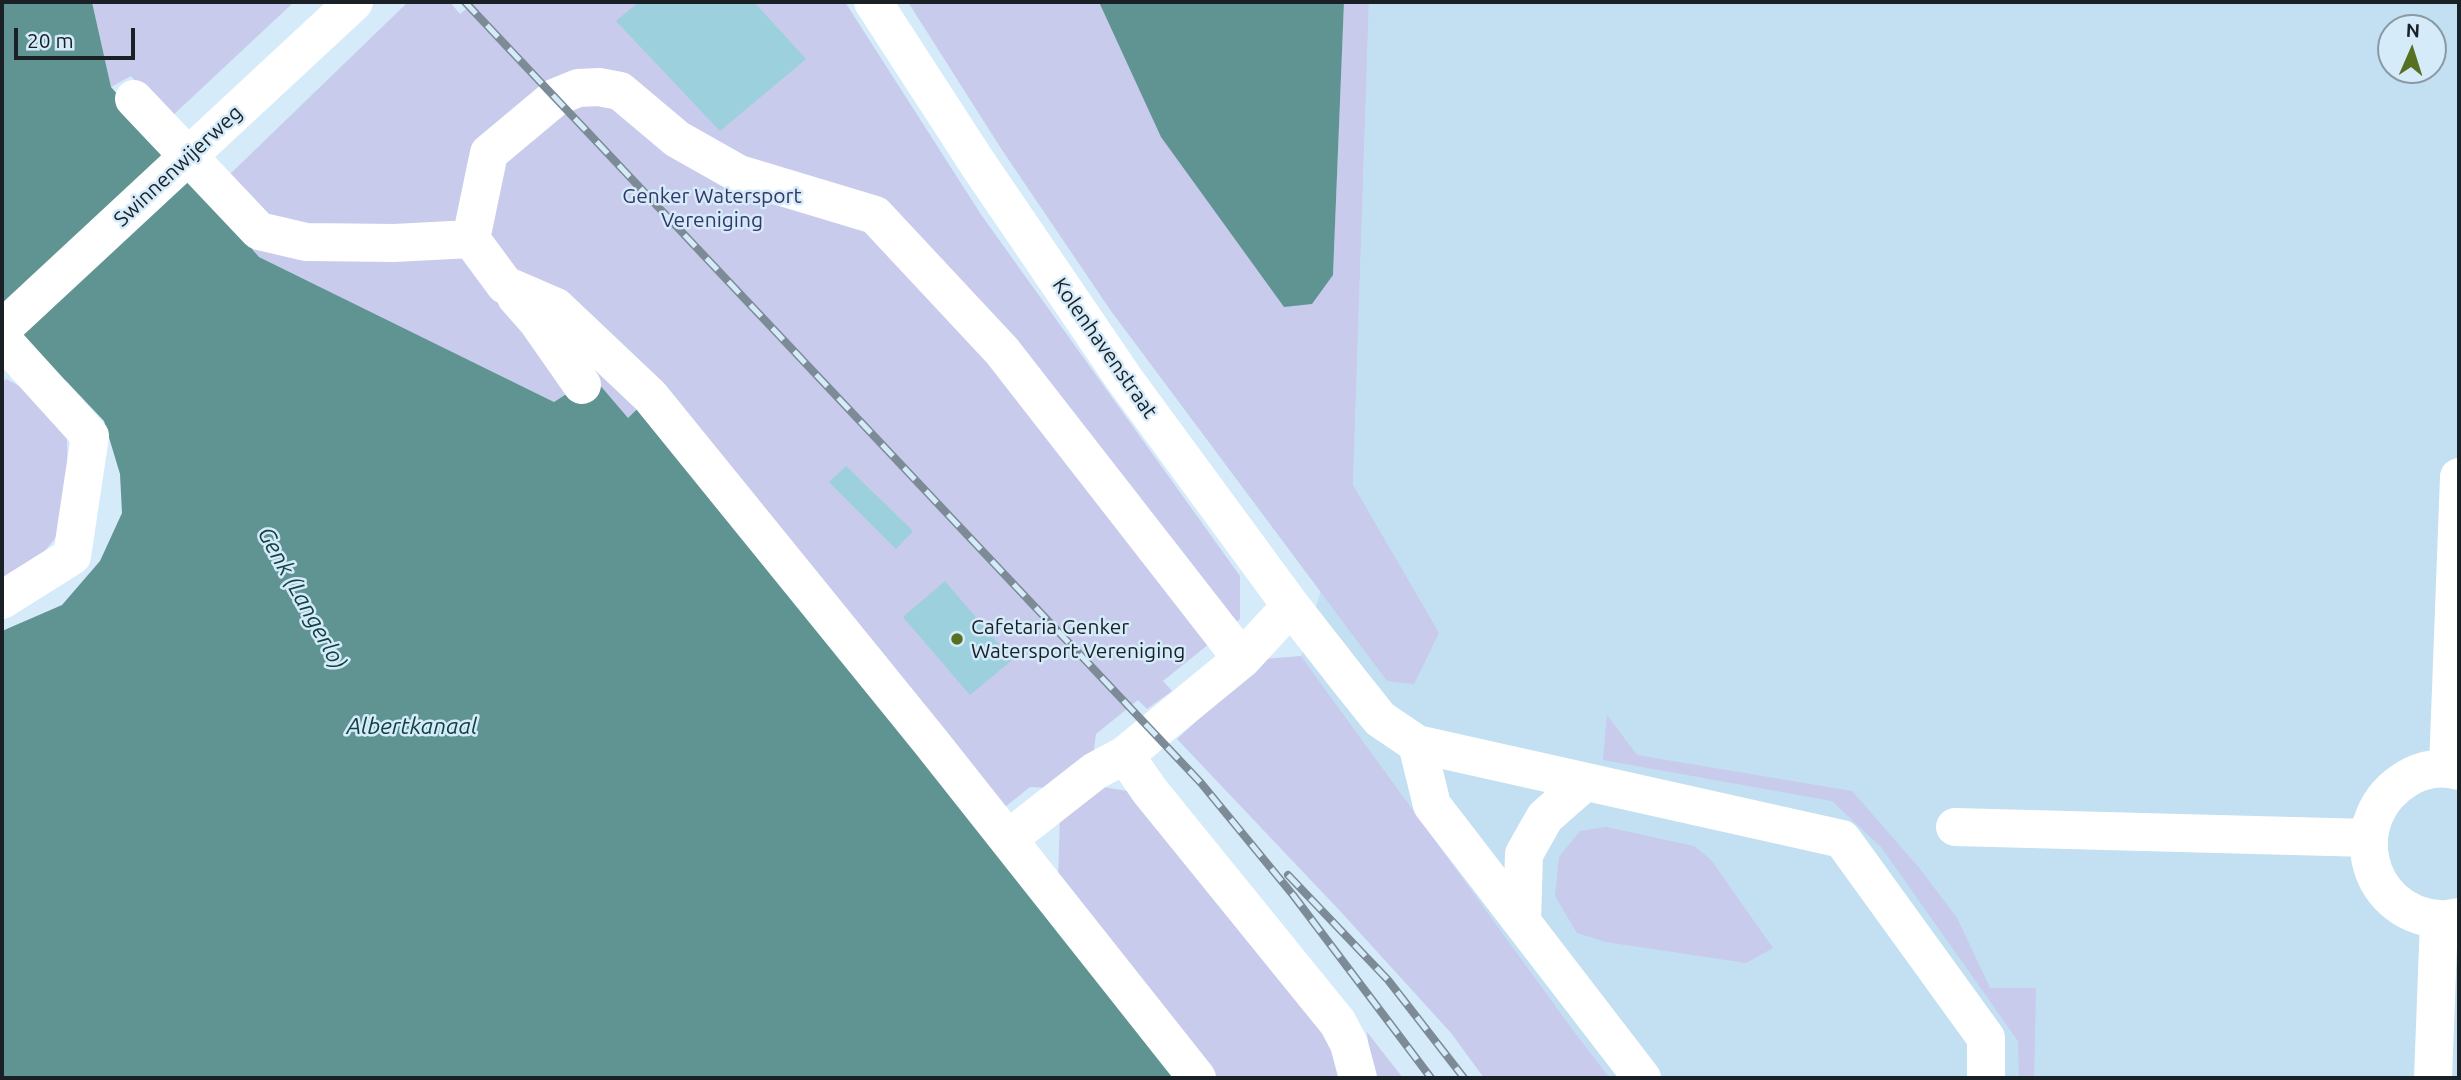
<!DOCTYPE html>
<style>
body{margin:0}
#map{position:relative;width:2461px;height:1080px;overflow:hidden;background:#d5ebf9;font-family:Ubuntu,sans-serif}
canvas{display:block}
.frame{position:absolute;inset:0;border:4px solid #192127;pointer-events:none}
.north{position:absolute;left:2377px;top:14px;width:70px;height:70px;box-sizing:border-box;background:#d5ebf9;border:2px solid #8a9aa5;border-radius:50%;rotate:3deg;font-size:19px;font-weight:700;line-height:28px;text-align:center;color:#192127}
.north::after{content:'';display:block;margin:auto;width:24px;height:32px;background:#587022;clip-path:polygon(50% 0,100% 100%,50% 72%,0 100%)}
.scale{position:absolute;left:14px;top:28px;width:121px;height:32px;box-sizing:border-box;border:4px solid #192127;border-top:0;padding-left:9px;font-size:21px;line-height:24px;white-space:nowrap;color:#192127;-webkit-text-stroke:5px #d5ebf9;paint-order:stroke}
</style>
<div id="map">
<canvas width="2461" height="1080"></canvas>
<div class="frame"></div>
<div class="north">N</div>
<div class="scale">20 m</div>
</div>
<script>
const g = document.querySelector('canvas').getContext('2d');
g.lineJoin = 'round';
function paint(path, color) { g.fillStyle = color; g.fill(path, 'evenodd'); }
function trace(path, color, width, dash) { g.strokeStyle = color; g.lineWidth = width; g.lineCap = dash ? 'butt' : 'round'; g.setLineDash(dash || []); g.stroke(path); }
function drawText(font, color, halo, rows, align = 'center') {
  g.font = font + ' Ubuntu,sans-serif'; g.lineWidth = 5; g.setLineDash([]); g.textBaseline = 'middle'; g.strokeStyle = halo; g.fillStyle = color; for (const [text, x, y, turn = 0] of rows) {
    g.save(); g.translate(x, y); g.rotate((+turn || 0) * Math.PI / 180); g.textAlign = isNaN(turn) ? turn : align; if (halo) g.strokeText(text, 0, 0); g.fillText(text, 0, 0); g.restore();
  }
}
paint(new Path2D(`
 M1369,2H2459V1078H1610L1573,1030L1301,656L1353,485ZM2391,28H2433V70H2391Z`), '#c3dff2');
paint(new Path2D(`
 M92,2H294L170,118L131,76L111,87Z
 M408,2H450L460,14L475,2H845L982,216L1240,576V619L1163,681L1172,691L1147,709L1138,700L1096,734L1093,757L1050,788L1030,787L980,827L637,408L628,419L593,378L554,402L259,257L221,210L227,177Z
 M908,2H1100L1333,275L1344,2H1369L1353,485L1439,633L1414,684L1387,681L1111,311L1002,150Z
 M6,379L41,397L67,438L68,498L57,536L26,574L2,584V383Z
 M1301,656L1573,1030L1610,1078H1484L1451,1033L1341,912L1177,739L1264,659Z
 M1607,715L1637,755L1852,791L1920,869L1957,918L1990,988H2036L2034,1078H2019L2018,1041L1881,847L1832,801L1603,760Z
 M1097,786L1127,791L1333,1039L1345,1078H1213L1058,881L1060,815Z
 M1606,827L1694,846L1711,860L1773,948L1746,963L1606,942L1577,933L1555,896L1559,857L1580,831Z
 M1367,1032L1403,1078H1371Z`), '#c8cbeb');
paint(new Path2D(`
 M2,2H92L111,87L259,257L554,402L593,377L628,418L638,408L980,827L1175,1078H2V631L62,605L100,561L122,513L120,474L104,421L68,383L39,356L2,316Z
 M1099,2H1344L1333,275L1312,304L1284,307L1161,137Z`), '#609492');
paint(new Path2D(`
 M639,2H754L806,59L720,131L616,21Z
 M846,466L913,531L896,549L829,482Z
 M945,581L1012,660L970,695L903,617Z`), '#9dd0dd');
trace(new Path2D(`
 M873,2L978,164L1125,380L1291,606L1352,684L1380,719L1417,744L1842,839L1986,1038V1078
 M134,99L259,231L306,242L394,243L471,239
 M516,297L538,322L582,385
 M2,329L354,2
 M2,339L90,436L72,556L2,600
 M1417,744L1432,805L1642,1078
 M1125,755L1149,790L1338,1023L1349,1044L1358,1078
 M2448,768L2459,477
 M2459,771C2442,766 2423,769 2408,778C2343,816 2363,912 2438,919C2445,920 2453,918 2459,917
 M1955,827L2368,838
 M1008,839L1095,771L1125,755L1242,659L1291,606
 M1522,922L1524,854L1545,817L1585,782
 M1197,1078L930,741L650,396L556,307L505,285L471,239L489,153L556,97L578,88L599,87L620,91L677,139L739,174L875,215L1002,351L1242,659
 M2433,1078L2439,920`), '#fff', 38);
const rail = new Path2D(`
 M465,2L1201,783L1293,895L1431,1078
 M1288,875L1388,980L1464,1078`);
trace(rail, '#7c8b95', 8);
trace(rail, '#d5ebf9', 5, [16]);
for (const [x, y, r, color] of [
 [957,639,7,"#587022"]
]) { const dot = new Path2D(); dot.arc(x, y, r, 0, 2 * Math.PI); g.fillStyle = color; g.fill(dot); trace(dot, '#d5ebf9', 2.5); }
drawText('21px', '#192127', '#d5ebf9', [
 ["Swinnenwijerweg",178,166,-43],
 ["Kolenhavenstraat",1105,348,55]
]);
drawText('21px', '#363668', '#d5ebf9', [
 ["Genker Watersport",712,196],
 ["Vereniging",712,220]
]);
drawText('21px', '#192127', '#d5ebf9', [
 ["Cafetaria Genker",971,627],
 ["Watersport Vereniging",971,651]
], 'left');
drawText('italic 23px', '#104241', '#d5ebf9', [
 ["Genk (Langerlo)",302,598,61],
 ["Albertkanaal",412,726]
]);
</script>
